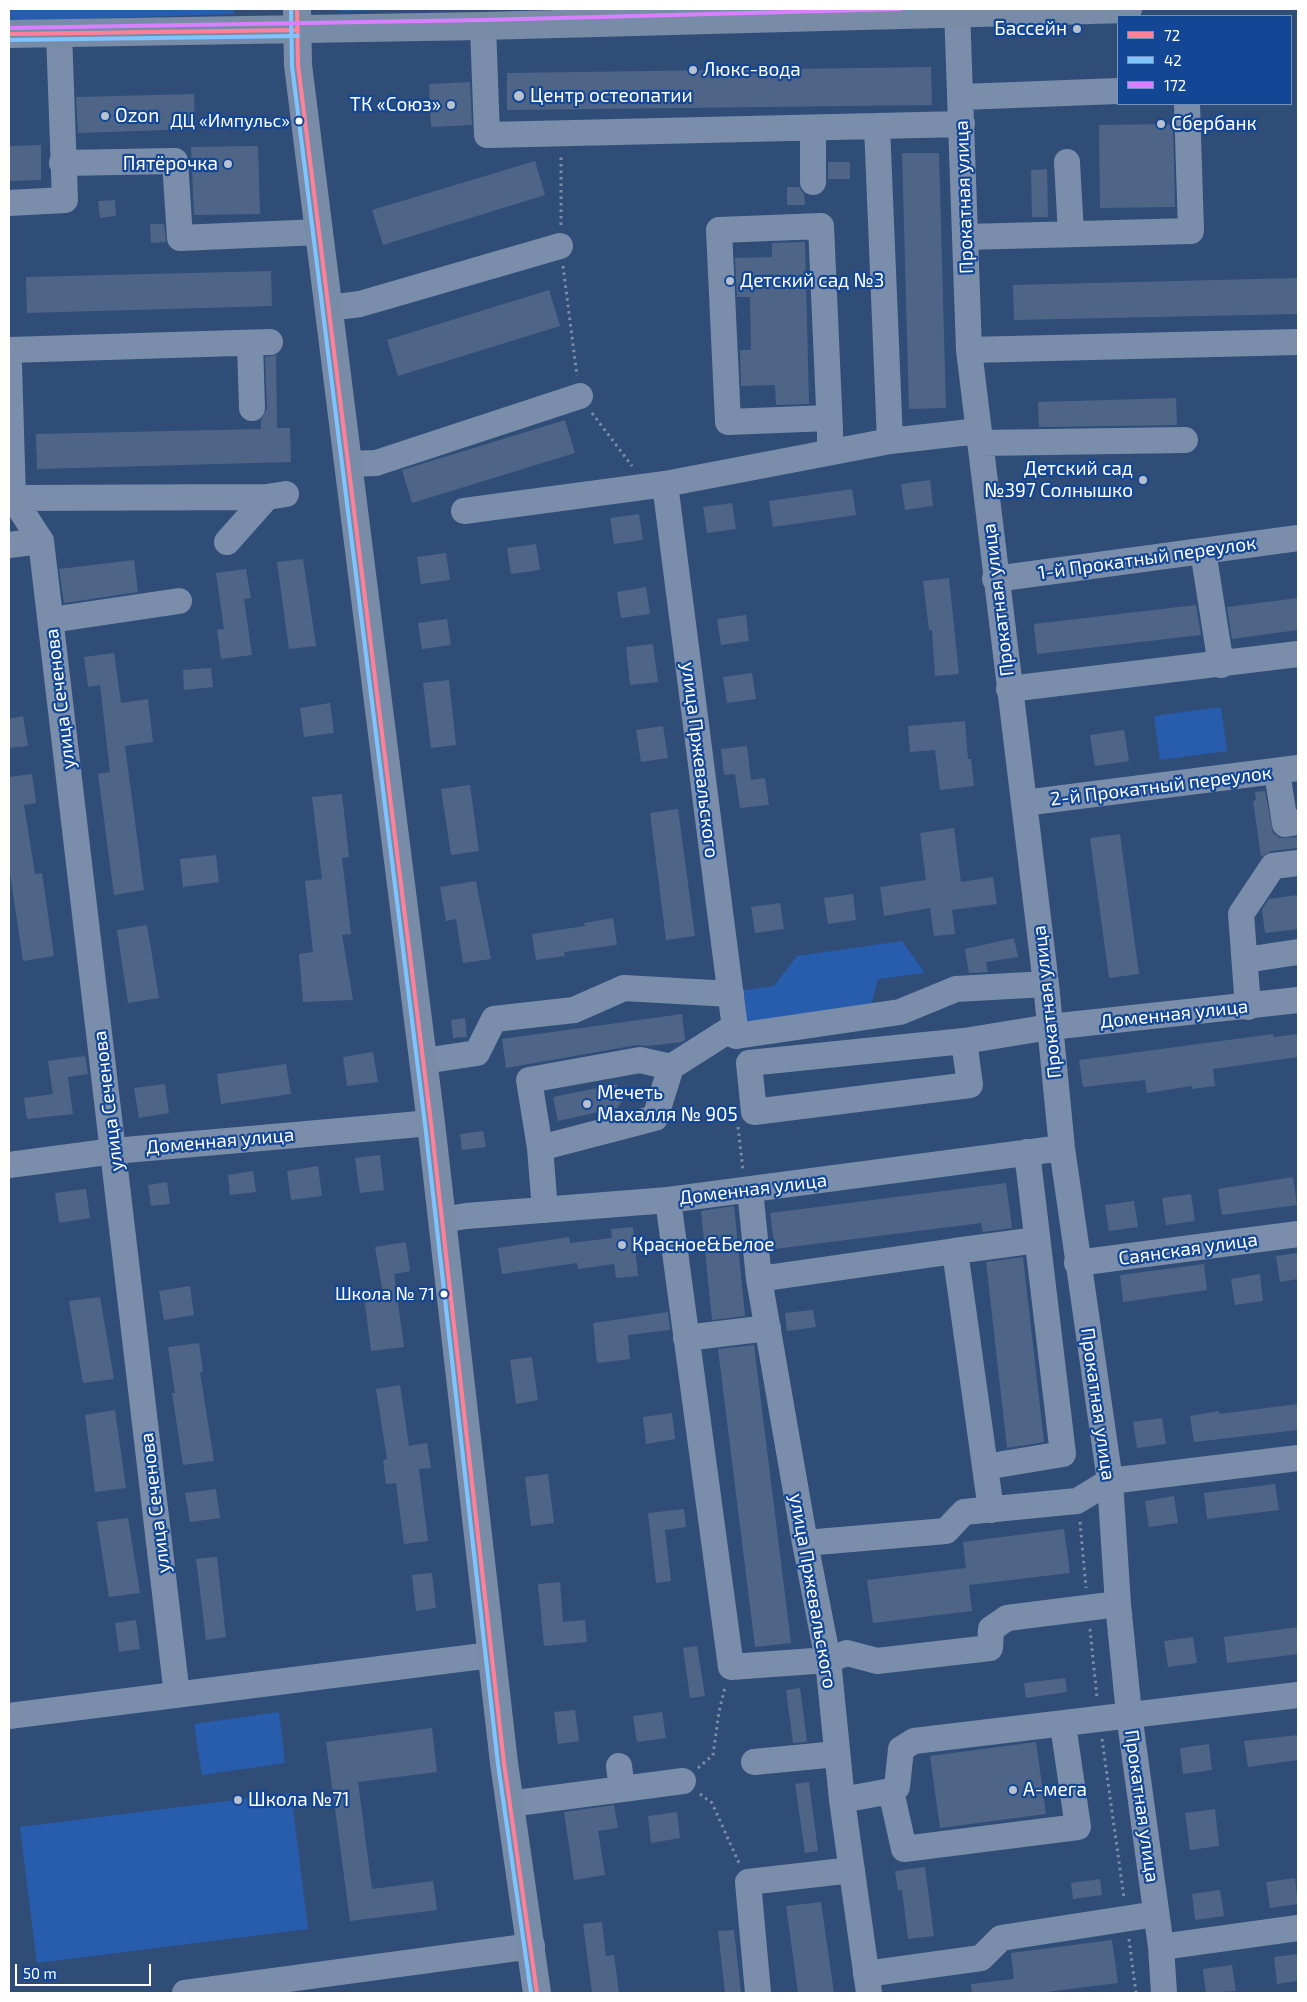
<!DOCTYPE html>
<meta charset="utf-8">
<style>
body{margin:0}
#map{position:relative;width:1307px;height:2002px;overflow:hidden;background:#304d78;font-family:"Exo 2",sans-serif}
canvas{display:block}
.frame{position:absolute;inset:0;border:10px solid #fff;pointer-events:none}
.legend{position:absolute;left:1117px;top:15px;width:175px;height:90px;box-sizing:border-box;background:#134795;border:1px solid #7191bf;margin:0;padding:6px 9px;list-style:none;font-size:15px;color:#fff}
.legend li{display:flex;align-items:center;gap:10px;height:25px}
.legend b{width:25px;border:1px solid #7191bf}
.scale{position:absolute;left:15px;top:1964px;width:136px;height:22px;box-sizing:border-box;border:2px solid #fff;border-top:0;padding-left:6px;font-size:15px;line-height:18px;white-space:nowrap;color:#fff;-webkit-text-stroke:4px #134795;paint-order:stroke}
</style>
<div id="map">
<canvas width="1307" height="2002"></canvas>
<div class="frame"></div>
<ul class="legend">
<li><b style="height:6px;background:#ff8098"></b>72</li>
<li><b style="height:6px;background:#80c4ff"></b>42</li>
<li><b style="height:6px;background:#d880ff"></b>172</li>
</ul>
<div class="scale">50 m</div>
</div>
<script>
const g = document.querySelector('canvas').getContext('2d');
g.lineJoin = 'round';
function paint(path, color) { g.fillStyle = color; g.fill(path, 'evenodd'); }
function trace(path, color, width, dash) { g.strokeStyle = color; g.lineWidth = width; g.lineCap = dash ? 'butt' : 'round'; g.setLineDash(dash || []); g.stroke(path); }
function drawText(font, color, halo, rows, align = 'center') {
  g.font = font + ' "Exo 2",sans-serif'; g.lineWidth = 4.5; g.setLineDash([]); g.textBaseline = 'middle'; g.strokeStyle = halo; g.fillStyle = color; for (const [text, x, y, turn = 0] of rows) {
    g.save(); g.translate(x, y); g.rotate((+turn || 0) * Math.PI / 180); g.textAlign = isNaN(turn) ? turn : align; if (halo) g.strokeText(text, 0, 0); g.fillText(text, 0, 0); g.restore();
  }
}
paint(new Path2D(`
 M9,9H234V14L9,21Z
 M337,9H427L341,11Z
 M1221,707L1227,751L1160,760L1154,716Z
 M902,941L925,973L878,979L870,1009L745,1025L739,991L774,986L797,956Z
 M279,1712L285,1763L202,1775L194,1724Z
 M291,1793L308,1929L37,1963L20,1827Z`), '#275dac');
paint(new Path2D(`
 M931,67L932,105L507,110V73Z
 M470,82L472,125L431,127L429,84Z
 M194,94L195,129L78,133L76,97Z
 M1173,124L1175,207L1100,208L1099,125Z
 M41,145V180L9,181V146Z
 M258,146L260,214L194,215L191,147Z
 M902,153H939L946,408L909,409Z
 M535,161L545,195L383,245L372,210Z
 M828,162H850V179H828Z
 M1047,169L1048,217H1032L1031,170Z
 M787,187H799L804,194L805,205H787Z
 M115,200L116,216L100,218L98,201Z
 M150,224H164L166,242L151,243Z
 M805,242L809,404L776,405L775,385L741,386L740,350H751L750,297H737L735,258L772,257V243Z
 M271,271L272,306L27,313L26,277Z
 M1298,278V314L1014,320L1013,285Z
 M549,290L560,326L398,376L387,340Z
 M276,355L277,428H290L291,462L37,469L36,434L261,429V420L267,408L265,357Z
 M1176,398L1177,425L1039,427L1038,402Z
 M565,420L575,453L412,503L402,470Z
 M930,480L933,506L905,510L901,484Z
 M852,489L856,515L773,527L769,501Z
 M732,503L736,529L707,533L703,507Z
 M639,514L643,540L614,544L610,518Z
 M536,544L540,570L511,574L507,548Z
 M446,553L450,580L421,584L417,557Z
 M303,559L316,646L289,649L277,562Z
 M134,560L138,592L64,603L59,569Z
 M246,569L251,598L244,599L252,655L221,659L217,630L224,629L216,573Z
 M949,578L959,674L935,676L932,630H929L923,581Z
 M646,587L650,614L621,618L617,592Z
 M1298,598V630L1232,639L1227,607Z
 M1196,605L1201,635L1037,654L1034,624Z
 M746,615L749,641L721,645L717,619Z
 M447,619L451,645L422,649L418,623Z
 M653,644L658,682L630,685L626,647Z
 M114,653L121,703L148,699L153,742L125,746L144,890L114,895L98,774L110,772L100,685L88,687L84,657Z
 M211,668L213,687L184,690L183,670Z
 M752,673L756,699L727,703L723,677Z
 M449,680L456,745L431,748L423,683Z
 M330,703L334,733L304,737L300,708Z
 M23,716L28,746L9,748V719Z
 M965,721L968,759H971L974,786L940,790L935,750L910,752L908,726Z
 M663,726L668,758L641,762L636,730Z
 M1124,730L1129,761L1095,766L1090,735Z
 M747,746L751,780L765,778L769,805L740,808L735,774L724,775L721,749Z
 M32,774L36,803L24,805L35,874L42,873L54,956L23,961L9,866V777Z
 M470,785L479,851L451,855L441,789Z
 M1265,791L1273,833L1280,838L1298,837V848L1271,851L1261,857L1253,801L1256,800L1255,792Z
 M342,794L349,857L342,858L351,934L342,935L353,1000L303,1002L299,954L313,952L305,881L322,879L312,797Z
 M678,809L695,936L666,940L650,813Z
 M954,828L961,882L993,877L997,904L952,910L955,934L934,936L930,908L884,916L880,887L926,880L920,833Z
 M1120,834L1139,974L1109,978L1090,838Z
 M216,855L219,882L183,887L180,859Z
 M476,881L491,959L463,963L456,919L446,921L440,887Z
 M853,894L856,920L828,924L824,898Z
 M1298,895V929L1265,933L1262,909L1269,899Z
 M780,903L784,929L755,933L751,907Z
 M613,918L617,945L564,952L565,956L536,960L532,934L585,926L584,923Z
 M147,925L159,998L128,1003L117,930Z
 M1014,938L1018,957L986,962L988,972L969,973L965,949Z
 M682,1014L685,1040L682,1042L648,1046L637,1045L506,1068L502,1039Z
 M465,1018L467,1037L453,1038L451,1020Z
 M1273,1034L1274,1037L1298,1034V1057L1213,1069L1215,1086L1192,1089V1086L1147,1093L1145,1080L1083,1087L1079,1060Z
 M373,1052L378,1082L347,1086L343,1057Z
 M85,1056L88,1074L68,1077L73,1114L27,1119L24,1098L53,1094L48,1061Z
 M286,1064L291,1094L221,1104L217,1074Z
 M165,1084L169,1113L139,1118L134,1088Z
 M617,1084V1088L627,1095L617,1108L558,1121L553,1097Z
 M483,1131L486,1147L462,1150L460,1134Z
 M380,1155L384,1190L360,1193L355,1158Z
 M318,1166L322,1196L291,1200L287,1171Z
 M253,1171L256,1192L230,1195L228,1175Z
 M1293,1177L1297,1205L1222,1215L1218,1189Z
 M167,1182L170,1204L151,1206L148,1185Z
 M1006,1183L1012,1228L983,1232L981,1223L775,1249L770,1213Z
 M86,1189L90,1218L59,1223L55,1193Z
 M1191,1194L1195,1221L1166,1225L1162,1198Z
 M1134,1201L1138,1227L1109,1231L1105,1205Z
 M734,1206L745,1316L712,1320L701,1211Z
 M633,1227L638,1276L616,1278L614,1264L578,1269L577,1263L502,1274L498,1248L569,1237L570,1243L612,1238L611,1229Z
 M406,1242L410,1271L394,1274L404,1347L371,1351L364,1296L383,1293L375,1247Z
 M1298,1253V1279L1280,1282L1276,1256Z
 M1023,1257L1044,1442L1007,1448L986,1262Z
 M1204,1264L1207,1290L1123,1302L1120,1275Z
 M1260,1274L1263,1301L1235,1305L1231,1279Z
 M190,1286L194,1315L164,1320L159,1291Z
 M100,1297L114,1379L83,1383L69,1301Z
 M813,1310L816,1327L787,1331L785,1313Z
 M668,1312L670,1330L628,1335L630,1359L597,1363L593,1323Z
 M199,1343L203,1372H200L214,1461L183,1465L172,1393H175L168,1347Z
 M754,1345L791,1643L755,1647L718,1349Z
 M532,1357L538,1400L516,1404L510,1360Z
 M400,1385L409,1446L427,1443L431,1468L419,1469L428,1541L404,1544L396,1483L386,1484L383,1460L387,1459L376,1389Z
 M1298,1404V1430L1194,1442L1190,1416L1219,1411V1414Z
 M115,1410L126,1488L95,1492L85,1415Z
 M672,1413L675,1439L646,1444L643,1417Z
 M1162,1418L1166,1444L1137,1448L1133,1422Z
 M548,1474L554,1523L531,1526L525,1477Z
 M1275,1484L1279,1510L1207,1519L1204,1493Z
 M216,1489L220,1518L190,1522L185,1493Z
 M1174,1496L1178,1523L1149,1527L1145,1501Z
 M684,1509L686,1527L665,1530L671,1581L656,1583L648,1513Z
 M128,1518L140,1593L109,1597L97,1522Z
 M1064,1529L1070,1573L969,1585L972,1611L873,1623L867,1580L966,1568L963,1542Z
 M217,1557L226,1637L206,1640L196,1559Z
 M432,1573L436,1608L416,1611L412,1575Z
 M560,1582L563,1622L585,1620L587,1642L544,1646L538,1584Z
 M136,1620L140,1649L119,1652L115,1623Z
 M1298,1627V1654L1227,1663L1224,1637Z
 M1193,1637L1197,1663L1168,1667L1164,1641Z
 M697,1646L705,1696L690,1698L683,1648Z
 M1065,1678L1067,1692L1026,1698L1024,1683Z
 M800,1688L807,1742L793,1743L786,1690Z
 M575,1710L579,1741L558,1744L554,1712Z
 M662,1712L666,1738L637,1742L633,1716Z
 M432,1728L437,1772L358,1782L372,1889L433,1881L437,1910L350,1921L326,1742Z
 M1298,1735V1760L1248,1767L1244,1741Z
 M1036,1742L1046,1814L940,1828L930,1756Z
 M1209,1744L1212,1770L1183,1774L1180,1748Z
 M809,1782L818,1851L805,1853L795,1784Z
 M614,1805L618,1828L598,1831L605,1875L574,1880L564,1812Z
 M1215,1809L1219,1846L1190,1850L1185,1813Z
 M677,1812L680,1838L651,1843L648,1816Z
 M925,1867L934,1936L908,1939L902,1890H898L895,1871Z
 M1295,1878L1298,1904L1270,1908L1266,1882Z
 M1100,1879L1102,1895L1073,1899L1071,1883Z
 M1220,1890L1224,1916L1195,1920L1192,1894Z
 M821,1902L834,1993H798L786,1906Z
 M602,1922L606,1956L614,1955L619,1993H592L583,1924Z
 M734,1930L741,1993H725L718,1931Z
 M1112,1940L1118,1983L1039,1993H972L971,1984L1014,1979L1011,1953Z
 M1298,1954V1981L1277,1984L1274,1957Z
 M1232,1965L1236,1991L1206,1993L1203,1969Z`), '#4e6587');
trace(new Path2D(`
 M561,225V154
 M563,266L577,376
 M592,413L632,466
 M738,1127L743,1170
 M1080,1522L1086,1588
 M1090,1629L1097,1698
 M1102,1739L1124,1898
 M698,1768L713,1755L719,1712L725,1687
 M700,1794L712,1803L739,1863
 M1129,1939L1136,1993`), '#7a8eab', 3, [2.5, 4]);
trace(new Path2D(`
 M957,9L969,350L1046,984L1062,1148L1110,1481L1118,1604L1129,1714L1161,1947L1164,1993
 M483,26L487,135L877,126
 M962,97L1118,91
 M813,128V182
 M1067,162L1071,234
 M62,163L175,161L180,238L320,232
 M9,203L65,200L59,33
 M966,237L1191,231L1187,104
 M329,308L360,304L560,246
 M250,343L252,408
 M9,350L270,342
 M969,350L1298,342
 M9,366L13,498L41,541
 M829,418L728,422L719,230L821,226L830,430V452
 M890,441L877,126L962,124
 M980,443L1185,440
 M349,464L376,463L580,396
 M665,484L736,1036
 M13,498L267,497L286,494
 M464,511L665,484L890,441L979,431
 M227,542L267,497
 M9,545L41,541L177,1695
 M1203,551L1221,665
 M995,579L1298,538
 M51,620L179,601
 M1009,689L1298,654
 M1277,772L1285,824L1298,822
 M1024,803L1298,768
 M1245,960L1298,952
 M1248,1007L1241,914L1273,866L1298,863
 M964,1041L970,1085L754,1112L749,1063L964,1041L1050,1027L1298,1000
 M424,1061L477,1053L494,1019L574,1010L624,988L731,994
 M540,1148L529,1080L640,1060L671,1067
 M9,1165L114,1151L431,1123
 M750,1190L759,1279L805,1543L828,1660L842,1800L869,1993
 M668,1200L731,1667L828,1660L847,1653L877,1661L990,1648L991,1629L1007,1618L1118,1604
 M545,1210L540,1148L655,1118L671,1067L726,1032L736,1036L900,1012L956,989L1046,984
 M442,1220L466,1216L668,1200L1062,1148
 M955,1251L1037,1240
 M1077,1263L1298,1234
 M759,1279L955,1251L991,1510
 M686,1338L768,1328
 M985,1467L1063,1454L1027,1152
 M805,1543L946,1531L964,1512L1077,1501L1110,1481L1298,1458
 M9,1716L491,1655
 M754,1762L837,1754
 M619,1766L622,1789
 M891,1791L904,1849L1078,1827L1063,1725
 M842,1800L891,1791L897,1787L901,1749L914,1741L1298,1695
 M509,1804L683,1781
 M1161,1947L1298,1928
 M866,1974L981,1958L1001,1938L1156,1914
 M185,1993L532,1946
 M758,1993L748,1882L852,1870`), '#7a8eab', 26);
trace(new Path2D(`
 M297,9L298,65L431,1123L504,1763L537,1993
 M9,34L483,26L1128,9`), '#788ca8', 28);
trace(new Path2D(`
 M297,9L298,65L431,1123L504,1763L537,1993
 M9,34L298,30`), '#ff8098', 4);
trace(new Path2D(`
 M291,9L292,66L425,1124L498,1764L531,1993
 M9,40L298,36`), '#80c4ff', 4);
trace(new Path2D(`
 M9,28L483,20L900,9`), '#d880ff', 4);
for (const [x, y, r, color] of [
 [1077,29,5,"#b7c1d0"],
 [693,70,5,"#b7c1d0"],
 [519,96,6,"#b7c1d0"],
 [451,105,5,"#b7c1d0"],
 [105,116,5,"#b7c1d0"],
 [299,121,4.5,"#fff"],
 [1161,124,5,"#b7c1d0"],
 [228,164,5,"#b7c1d0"],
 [730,281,5,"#b7c1d0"],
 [1143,480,5,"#b7c1d0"],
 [587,1104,5,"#b7c1d0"],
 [622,1245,5,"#b7c1d0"],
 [444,1294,4.5,"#fff"],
 [1013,1790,5,"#b7c1d0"],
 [238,1800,5,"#b7c1d0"]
]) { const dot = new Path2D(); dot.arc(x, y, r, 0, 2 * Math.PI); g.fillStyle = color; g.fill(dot); trace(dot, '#134795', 2); }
drawText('18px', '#fff', '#134795', [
 ["ДЦ «Импульс»",290,121],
 ["Школа № 71",435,1294]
], 'right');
drawText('19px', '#fff', '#134795', [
 ["Бассейн",1067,29,"right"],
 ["Люкс-вода",703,70],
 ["Центр остеопатии",530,96],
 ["ТК «Союз»",441,105,"right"],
 ["Ozon",115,116],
 ["Сбербанк",1171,124],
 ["Пятёрочка",218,164,"right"],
 ["Детский сад №3",740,281],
 ["Детский сад",1133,469,"right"],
 ["№397 Солнышко",1133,491,"right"],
 ["Мечеть",597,1093],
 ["Махалля № 905",597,1115],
 ["Красное&Белое",632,1245],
 ["А-мега",1023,1790],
 ["Школа №71",248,1800]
], 'left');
drawText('19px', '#fff', '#134795', [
 ["Прокатная улица",964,197,-92],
 ["1-й Прокатный переулок",1147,558,-8],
 ["Прокатная улица",998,600,-97],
 ["улица Сеченова",60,699,-97],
 ["улица Пржевальского",700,760,83],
 ["2-й Прокатный переулок",1161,786,-7],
 ["Прокатная улица",1047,1002,-96],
 ["Доменная улица",1174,1014,-6],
 ["улица Сеченова",108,1101,-97],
 ["Доменная улица",220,1141,-5],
 ["Доменная улица",753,1189,-7],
 ["Саянская улица",1188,1249,-8],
 ["Прокатная улица",1098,1404,82],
 ["улица Сеченова",155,1503,-97],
 ["улица Пржевальского",813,1591,80],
 ["Прокатная улица",1142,1806,82]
]);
</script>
